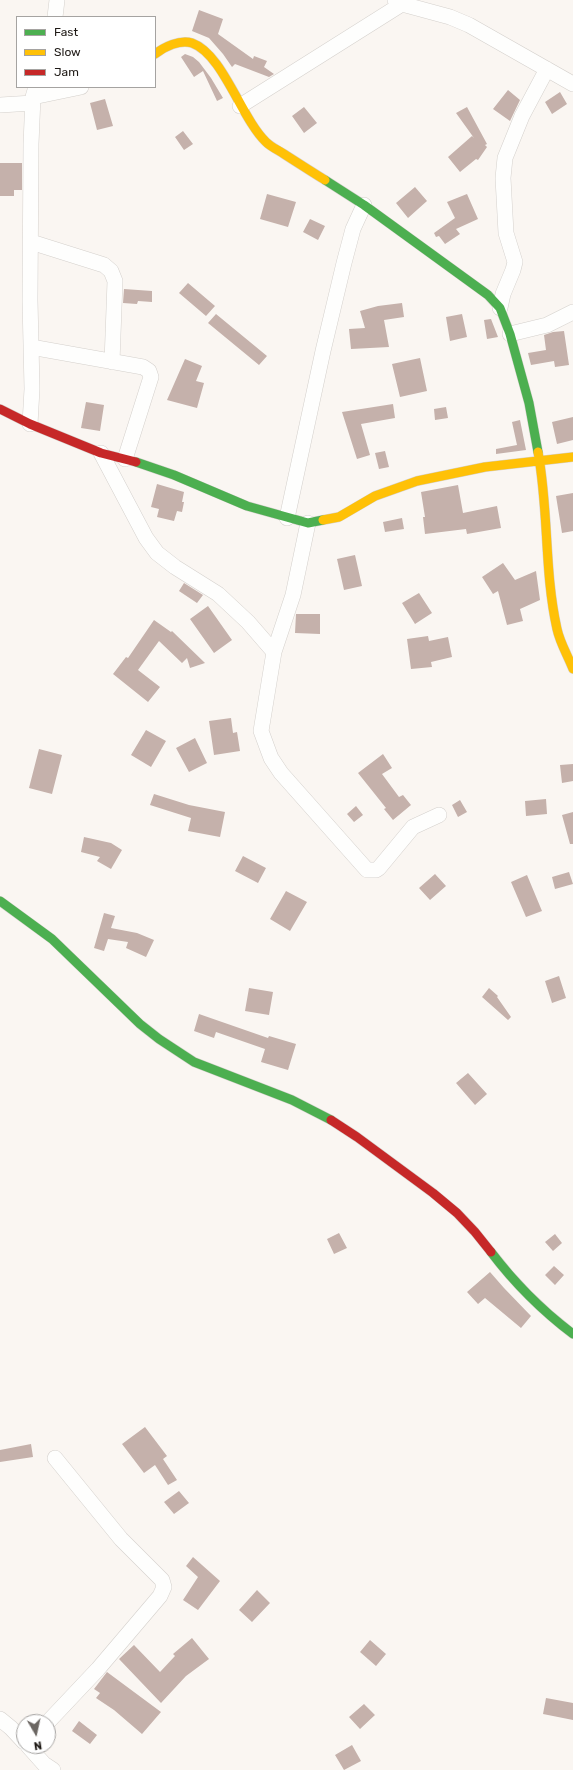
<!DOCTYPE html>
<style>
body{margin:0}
#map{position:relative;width:573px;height:1770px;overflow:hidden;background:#faf6f2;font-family:Rubik,sans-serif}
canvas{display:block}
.legend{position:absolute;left:16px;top:16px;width:140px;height:72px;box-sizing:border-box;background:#fff;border:1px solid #a5a3a1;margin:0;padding:5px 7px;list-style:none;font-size:12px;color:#1e1915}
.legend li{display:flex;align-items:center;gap:8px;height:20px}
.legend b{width:20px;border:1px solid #a5a3a1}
.north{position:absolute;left:16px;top:1714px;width:40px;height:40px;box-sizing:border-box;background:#fff;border:1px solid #a5a3a1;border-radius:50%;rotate:171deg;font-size:11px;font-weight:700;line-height:16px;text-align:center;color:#1e1915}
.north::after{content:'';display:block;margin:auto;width:14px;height:18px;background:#6b6662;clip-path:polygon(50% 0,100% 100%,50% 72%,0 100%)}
</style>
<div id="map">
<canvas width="573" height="1770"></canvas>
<ul class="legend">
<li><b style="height:5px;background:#4caf50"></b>Fast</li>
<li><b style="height:5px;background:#ffc107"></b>Slow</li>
<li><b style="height:5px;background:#c62828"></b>Jam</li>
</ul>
<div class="north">N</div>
</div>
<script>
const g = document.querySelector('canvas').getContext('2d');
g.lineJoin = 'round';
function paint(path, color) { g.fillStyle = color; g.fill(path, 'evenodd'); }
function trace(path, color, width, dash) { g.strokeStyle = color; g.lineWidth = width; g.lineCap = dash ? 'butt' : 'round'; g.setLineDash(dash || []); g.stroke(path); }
paint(new Path2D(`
 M199,10L223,19L218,34L253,59L254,56L267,61L264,67L274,74L269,77L235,64L232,67L223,54L209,38L192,31Z
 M185,54L193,57L199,62L211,78L223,98L217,101L203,71L194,77L181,57Z
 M508,90L520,100L510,121L493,109Z
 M560,92L567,104L552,114L545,102Z
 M105,99L113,126L97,130L90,103Z
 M304,107L317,123L304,133L292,116Z
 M467,107L487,144L485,145L487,147L478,160L476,159L460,172L448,157L472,136L474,138L456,113Z
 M183,131L193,144L184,150L175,137Z
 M0,163H22V190H14V196H0Z
 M415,187L427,201L408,218L396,203Z
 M267,194L296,202L288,227L260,219Z
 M467,194L478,219L456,229L460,234L445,244L439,236L436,237L434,233L455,218L447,202Z
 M310,219L325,226L318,240L303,232Z
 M188,283L215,306L206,316L179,293Z
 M124,289L152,291V302L138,301L137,304L123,303Z
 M402,303L404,317L384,320L389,347L351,349L349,329L365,328L360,311L378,306Z
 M216,314L267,356L259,365L208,323Z
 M462,314L467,337L450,341L446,317Z
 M491,319L498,337L487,339L484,320Z
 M564,331L569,365L555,367L554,361L531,365L528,353L546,350L544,335L553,332Z
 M420,358L427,391L400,397L392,364Z
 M185,359L202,366L196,381L204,383L197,408L167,400Z
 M86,402L104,405L100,431L81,428Z
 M393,404L395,418L361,424L370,455L357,459L342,412Z
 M446,407L448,418L435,420L434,409Z
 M573,417V440L557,444L552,422Z
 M520,420L526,450L496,454V449L517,445L512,422Z
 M385,451L389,467L379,469L375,453Z
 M157,484L184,492L182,502H184L182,512L177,511L174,521L157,517L159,509L151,507Z
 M458,485L463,513L497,506L501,528L467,534L466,529L425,534L423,517H425L421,492Z
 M573,493V531L562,533L556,496Z
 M402,518L404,529L385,532L383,522Z
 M355,555L362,586L344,590L337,559Z
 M503,563L515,580L536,571L540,600L520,609L523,621L507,625L498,591L493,594L482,577Z
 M184,583L203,595L197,603L179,591Z
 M419,593L432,613L415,624L402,603Z
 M208,606L232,640L214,653L190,619Z
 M296,614H320V634L295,633Z
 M154,620L171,632L172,631L205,663L190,668L187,658L182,663L159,641L138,670L160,687L148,702L113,674L126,657L128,658Z
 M428,636L429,641L448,637L452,657L431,662L432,667L411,669L407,639Z
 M231,718L233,733L237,732L240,751L214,755L209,721Z
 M146,730L166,741L151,767L131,755Z
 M195,738L207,763L189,772L176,748Z
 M39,749L62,755L52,794L29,788Z
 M383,754L392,768L382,774L399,797L403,795L411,805L393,820L384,809L386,808L358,773Z
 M573,764V781L562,783L560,765Z
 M154,794L189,805L225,812L220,837L188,831L191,818L150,805Z
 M546,799L547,814L526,816L525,801Z
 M460,800L467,812L458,817L452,805Z
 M356,806L363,815L354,822L347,814Z
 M573,812V844H570L562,815Z
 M84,837L111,843L122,850L111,869L97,861L100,857L81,852Z
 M243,856L266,868L258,883L235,871Z
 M569,872L573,884L555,889L552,877Z
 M435,874L446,886L430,900L419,888Z
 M527,875L542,911L526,917L511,882Z
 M286,891L307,902L290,931L270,919Z
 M104,913L115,916L111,928L137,933L154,940L146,957L126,948L128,942L108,939L104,951L94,948Z
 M559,976L566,998L552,1003L545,981Z
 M249,988L273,992L269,1015L245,1011Z
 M489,988L498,996L497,997L511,1017L508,1020L482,997Z
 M199,1014L268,1038L269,1036L296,1044L288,1070L261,1062L265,1049L216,1032L214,1038L194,1031Z
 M468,1073L487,1094L475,1105L456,1083Z
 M339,1233L347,1248L334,1254L327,1239Z
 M555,1234L562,1243L553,1251L545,1242Z
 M554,1266L564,1275L555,1285L545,1275Z
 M490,1272L504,1288L531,1316L521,1328L485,1298L478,1304L467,1292Z
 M145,1427L167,1456L163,1459L177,1480L168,1485L155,1465L144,1473L122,1444Z
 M31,1444L33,1457L0,1462V1450Z
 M179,1491L189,1503L174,1514L164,1502Z
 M193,1557L220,1581L198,1610L183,1600L198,1577L186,1566Z
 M257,1590L270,1603L252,1622L239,1610Z
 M192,1638L209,1659L186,1676L161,1703L119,1659L134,1645L160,1672L175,1656L173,1654Z
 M370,1640L386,1654L376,1666L360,1652Z
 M107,1672L161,1712L142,1734L114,1710L96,1698L100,1693L94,1689Z
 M546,1698L573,1703V1720L543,1714Z
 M364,1704L375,1715L360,1729L349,1717Z
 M79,1721L97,1735L90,1744L72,1731Z
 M352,1745L361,1761L344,1770L335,1755Z`), '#c5b1ab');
const street = new Path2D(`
 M395,0L402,4L450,17L469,25L573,84
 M55,17L57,0
 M33,97L81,87
 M0,105L33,103
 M240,106L402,4
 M31,242L104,265L111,271L115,281L112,362
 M500,308L503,294L513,270L515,262L506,233L503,178L505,158L522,116L547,69
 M510,334L547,325L573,312
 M31,347L143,367L149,371L151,377L125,459
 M30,424L32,389L30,300L31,144L33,97L36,87
 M101,453L146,538L157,553L175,567L218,594L248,622L274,652
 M287,518L323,351L344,263L353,229L364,205
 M308,523L293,595L274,652L261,731L271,758L281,773L367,870H376L379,868L413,827L439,815
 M0,1719L11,1728L24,1742
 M48,1722L98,1669L160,1596L164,1587L162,1580L121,1539L55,1458
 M28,1746L44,1764L53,1770`);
const fast = new Path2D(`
 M325,180L364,205L488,295L500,308L510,334L529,403L538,452
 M136,462L174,475L247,506L308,523L323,520
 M0,901L52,939L140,1024L159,1039L194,1062L292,1100L331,1120
 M491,1252C516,1285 540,1309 573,1334`);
const slow = new Path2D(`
 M155,54C164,47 180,39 192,43C223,54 241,118 266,142C271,147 278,150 284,154C298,163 312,172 325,180
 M538,452C549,511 544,571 557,629C560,643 568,656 573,669
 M323,520L339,517L375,496L417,481L485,467L573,457`);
const jam = new Path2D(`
 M0,409L30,424L101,453L136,462
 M331,1120L357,1137L433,1193L457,1213L475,1232L491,1252`);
trace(street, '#d4d0cc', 16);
trace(fast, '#d4d0cc', 10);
trace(slow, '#d4d0cc', 10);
trace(jam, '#d4d0cc', 10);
trace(street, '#fefefd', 15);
trace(fast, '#4caf50', 9);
trace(slow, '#ffc107', 9);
trace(jam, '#c62828', 9);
</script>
